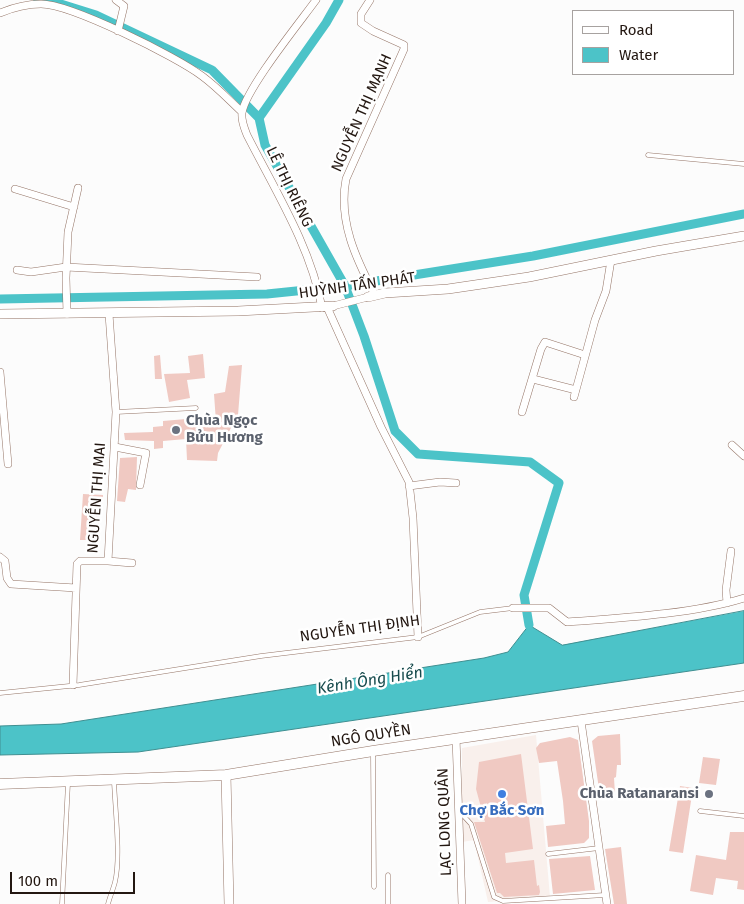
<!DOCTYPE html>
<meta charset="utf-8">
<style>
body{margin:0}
#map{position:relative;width:744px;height:904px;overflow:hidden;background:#fcfcfc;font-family:"Fira Sans",sans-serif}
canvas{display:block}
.legend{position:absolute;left:572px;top:10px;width:162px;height:65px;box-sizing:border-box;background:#fff;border:1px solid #a7a2a0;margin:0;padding:6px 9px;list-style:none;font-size:15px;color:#231711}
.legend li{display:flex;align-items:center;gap:10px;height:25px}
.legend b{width:25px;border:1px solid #a7a2a0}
.scale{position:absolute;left:10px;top:872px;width:125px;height:22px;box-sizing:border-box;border:2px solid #231711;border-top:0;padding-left:6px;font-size:15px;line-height:18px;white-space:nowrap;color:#231711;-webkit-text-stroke:4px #fff;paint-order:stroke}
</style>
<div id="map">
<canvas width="744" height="904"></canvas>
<ul class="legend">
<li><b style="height:6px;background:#fff"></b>Road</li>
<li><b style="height:14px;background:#4cc3c8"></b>Water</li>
</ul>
<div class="scale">100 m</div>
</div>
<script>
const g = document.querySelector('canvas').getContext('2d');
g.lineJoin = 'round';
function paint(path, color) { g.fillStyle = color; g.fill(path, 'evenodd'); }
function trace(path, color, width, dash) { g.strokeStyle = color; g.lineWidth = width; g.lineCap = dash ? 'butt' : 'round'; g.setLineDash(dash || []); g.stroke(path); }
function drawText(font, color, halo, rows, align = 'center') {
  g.font = font + ' "Fira Sans",sans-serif'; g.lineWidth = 5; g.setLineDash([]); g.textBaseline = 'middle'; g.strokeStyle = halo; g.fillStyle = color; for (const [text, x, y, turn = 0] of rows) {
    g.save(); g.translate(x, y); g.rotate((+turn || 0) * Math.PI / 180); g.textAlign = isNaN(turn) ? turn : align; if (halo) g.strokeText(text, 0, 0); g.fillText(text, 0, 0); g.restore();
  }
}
paint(new Path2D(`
 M536,735L550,897L488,902L474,840L462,842V748Z`), '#f9f0ec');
const water = new Path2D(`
 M744,611V663L138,752L0,755V726L61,724L484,658L508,652L529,625L562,645Z`);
paint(water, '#4cc3c8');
trace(water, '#408f91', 1);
trace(new Path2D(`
 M339,0L326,23L259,118L265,145L345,286L364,336L395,431L418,454L530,462L559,483L524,595L529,625
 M37,3L51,1L96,15L212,70L259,118
 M0,299L267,294L345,286L533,256L744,214`), '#4cc3c8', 9);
paint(new Path2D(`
 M203,354L205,378L187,380L190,398L169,402L164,374L190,373L188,356Z
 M160,355L162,379H155L154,356Z
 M242,365L238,415L233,416L234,422L218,453L217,461L187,460L186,439L163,441V448L154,449V441L125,440L124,433L153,432V427L163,426V421L186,419V422H216L214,394L225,392L229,366Z
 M137,457L136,490L128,489L125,502L117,501L120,458Z
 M83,494L103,495L102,508H99L98,540H80Z
 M620,734L621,765H617L616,777L614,778L615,794L600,796L592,741L598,736Z
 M570,737L578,740L589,821V838L584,843L548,847L546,826L565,824L563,801L557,761L539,763L536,748L540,743Z
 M521,754L533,849L505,853L506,863L534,860L537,886L539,885L540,892L539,895L504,897L500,893H497L474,822H485L476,789L479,762Z
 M703,757L720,759L716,785L699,783Z
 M680,786L693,788L683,853L669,851Z
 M730,832H744V890L737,889L738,881L716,878L713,895L690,891L696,855L726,860Z
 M621,847L627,904H614L605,849Z
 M590,856L595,890L553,894L549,859Z`), '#f0c9c2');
const service = new Path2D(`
 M648,155L744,164
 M116,412L196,408
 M0,693L79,685L261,656L418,637L480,612L513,608
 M373,753L374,887
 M700,811L744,816
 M460,812L471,824L494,897L503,901L605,895
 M548,854L599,848
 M62,904L68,783
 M108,904C110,896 113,890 115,882C121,857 115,808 114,781
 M388,904V875`);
const minor = new Path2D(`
 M116,0L124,6L118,31
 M316,0C300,22 245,90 242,113C241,121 244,127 247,135C275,190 311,247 322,308
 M370,0L361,14V23L373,31L404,45V49L346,179C338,221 356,259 375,295
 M0,13C12,8 28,4 41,4C71,4 177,57 202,76C217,87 229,100 242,112
 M15,189L74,207
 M17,270L31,272L66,267L257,277
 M333,306L368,297
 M327,307L381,427L409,482L413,518L418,637
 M67,314L66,278L68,232L78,188
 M0,372L8,464
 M533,379L576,390
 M574,397L595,320L606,291L611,260
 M522,412L541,349L545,342L585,355
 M732,445L744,456
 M115,447L146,453L140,485
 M409,486L440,482L456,483
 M0,557L5,561L7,578L11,584L76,588
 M108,561L132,563
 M727,603L726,590L731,551
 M513,608H549L567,622C621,618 693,614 744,598
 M73,685L77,564L80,561H108L116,412L109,314
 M581,721L607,904
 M456,738L462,904`);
const tertiary = new Path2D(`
 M368,297L385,293L448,289L529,277L656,251L744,236
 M0,314L238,311L333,306
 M226,775L229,904`);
const secondary = new Path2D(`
 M0,784L226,775L373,751L744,696`);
trace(service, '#957567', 5);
trace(minor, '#957567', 8);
trace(tertiary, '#957567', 10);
trace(secondary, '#957567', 11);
trace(service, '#fff', 4);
trace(minor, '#fff', 7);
trace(tertiary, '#fff', 9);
trace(secondary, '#fff', 10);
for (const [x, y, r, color] of [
 [176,430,5,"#6b7280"],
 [502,794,5,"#3f7fe0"],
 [709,794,5,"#6b7280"]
]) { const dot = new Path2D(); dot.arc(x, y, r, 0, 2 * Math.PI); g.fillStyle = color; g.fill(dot); trace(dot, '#fff', 2); }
drawText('15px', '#231711', '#fff', [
 ["NGUYỄN THỊ MẠNH",362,113,-66],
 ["LÊ THỊ RIÊNG",289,187,64],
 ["HUỲNH TẤN PHÁT",357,286,-8],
 ["NGUYỄN THỊ MAI",97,498,-86],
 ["NGUYỄN THỊ ĐỊNH",360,629,-8],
 ["NGÔ QUYỀN",371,736,-9],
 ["LẠC LONG QUÂN",445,822,-92]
]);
drawText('bold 15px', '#5b616d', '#fff', [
 ["Chùa Ngọc",186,421],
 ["Bửu Hương",186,438],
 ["Chùa Ratanaransi",699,794,"right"]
], 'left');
drawText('bold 15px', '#366cbe', '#fff', [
 ["Chợ Bắc Sơn",502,811]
]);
drawText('italic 16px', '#174b4d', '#fff', [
 ["Kênh Ông Hiển",370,681,-9]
]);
</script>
